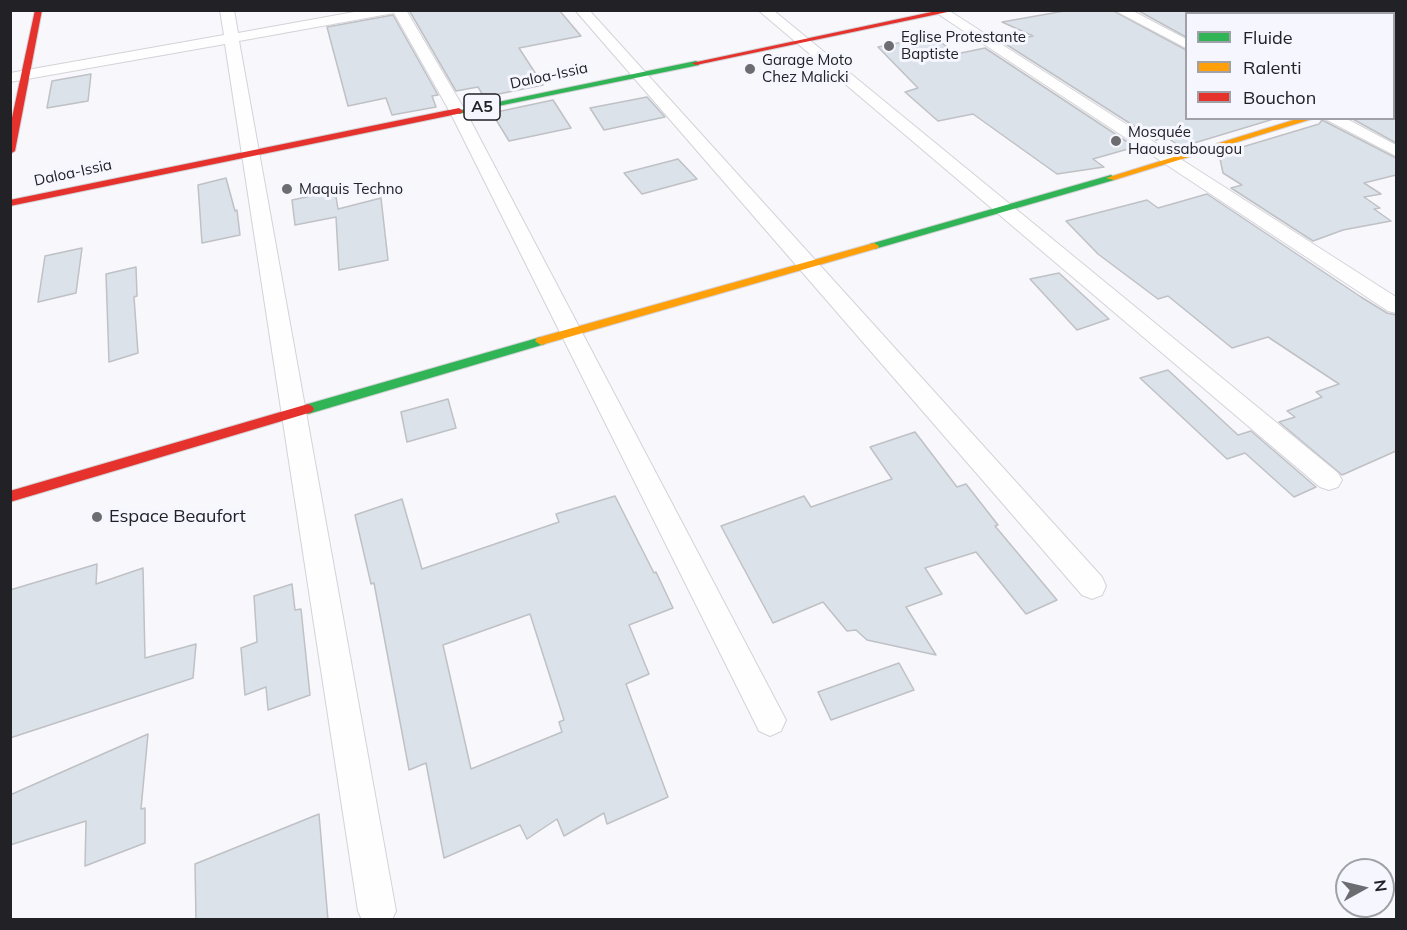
<!DOCTYPE html>
<meta charset="utf-8">
<style>
body{margin:0}
#map{position:relative;width:1407px;height:930px;overflow:hidden;background:#f7f7fc;font-family:Mulish,sans-serif}
canvas{display:block}
.frame{position:absolute;inset:0;border:12px solid #212126;pointer-events:none}
.legend{position:absolute;left:1185px;top:12px;width:210px;height:108px;box-sizing:border-box;background:#f5f6fe;border:2px solid #a0a1a8;margin:0;padding:8px 10px;list-style:none;font-size:18px;color:#212126}
.legend li{display:flex;align-items:center;gap:12px;height:30px}
.legend b{width:30px;border:2px solid #a0a1a8}
.north{position:absolute;left:1335px;top:858px;width:60px;height:60px;box-sizing:border-box;background:#f5f6fe;border:2px solid #a0a1a8;border-radius:50%;rotate:82deg;font-size:16px;font-weight:700;line-height:24px;text-align:center;color:#212126}
.north::after{content:'';display:block;margin:auto;width:21px;height:27px;background:#6c6c71;clip-path:polygon(50% 0,100% 100%,50% 72%,0 100%)}
</style>
<div id="map">
<canvas width="1407" height="930"></canvas>
<div class="frame"></div>
<ul class="legend">
<li><b style="height:8px;background:#30b455"></b>Fluide</li>
<li><b style="height:8px;background:#ff9f0a"></b>Ralenti</li>
<li><b style="height:8px;background:#e5322d"></b>Bouchon</li>
</ul>
<div class="north">N</div>
</div>
<script>
const g = document.querySelector('canvas').getContext('2d');
g.lineJoin = 'round';
function paint(path, color) { g.fillStyle = color; g.fill(path, 'evenodd'); }
function trace(path, color, width, dash) { g.strokeStyle = color; g.lineWidth = width; g.lineCap = dash ? 'butt' : 'round'; g.setLineDash(dash || []); g.stroke(path); }
function drawText(font, color, halo, rows, align = 'center') {
  g.font = font + ' Mulish,sans-serif'; g.lineWidth = 6; g.setLineDash([]); g.textBaseline = 'middle'; g.strokeStyle = halo; g.fillStyle = color; for (const [text, x, y, turn = 0] of rows) {
    g.save(); g.translate(x, y); g.rotate((+turn || 0) * Math.PI / 180); g.textAlign = isNaN(turn) ? turn : align; if (halo) g.strokeText(text, 0, 0); g.fillText(text, 0, 0); g.restore();
  }
}
const building = new Path2D(`
 M409,10H559L581,36L519,48L543,85L484,97L478,87L456,91Z
 M1070,10H1112L1186,50V118H1277L1181,147L1166,137L1156,140L1004,43L1033,36L1002,22Z
 M1137,10H1186V37Z
 M393,15L438,95L432,96L436,107L392,115L386,98L348,106L327,27Z
 M933,36L956,54L985,48L1135,147L1093,159L1104,167L1057,174L973,114L938,121L905,92L918,88L878,47Z
 M91,74L88,101L47,108L52,81Z
 M647,97L665,117L604,130L590,108Z
 M553,100L571,128L509,141L492,113Z
 M1351,118H1396V143Z
 M1322,120L1396,158V175L1364,183L1381,194L1364,197L1380,208L1374,209L1391,221L1343,230L1313,241L1231,188L1242,185L1223,173L1219,154L1319,124Z
 M678,159L697,179L642,194L624,173Z
 M226,178L235,211L237,210L240,235L202,243L198,185Z
 M335,191L338,209L381,198L388,260L339,270L336,217L295,225L292,200Z
 M1207,194L1361,297L1387,313L1396,315V451L1342,475L1279,422L1295,417L1287,411L1322,397L1316,392L1339,384L1268,337L1232,348L1168,296L1158,299L1098,254L1066,221L1147,200L1158,208Z
 M82,248L76,293L38,302L45,256Z
 M136,267L137,296L134,297L138,353L109,362L106,274Z
 M1059,273L1109,319L1077,330L1030,279Z
 M1168,370L1238,435L1251,431L1316,487L1294,497L1245,453L1227,459L1140,378Z
 M448,399L456,428L407,442L401,412Z
 M915,432L957,487L966,484L998,525L995,526L1057,600L1026,614L976,552L925,568L942,594L906,607L936,655L867,640L856,630L847,631L823,602L773,623L721,526L804,496L811,507L892,479L870,447Z
 M615,496L654,573L656,572L673,608L629,625L649,674L626,684L668,797L607,824L604,813L564,836L557,819L527,839L520,825L444,858L426,763L409,770L374,583L371,584L355,515L402,499L422,569L559,522L556,514ZM530,614L564,720L559,722L562,732L471,769L443,645Z
 M97,564L96,584L143,568L145,658L196,644L193,678L10,738V590Z
 M292,584L295,610L301,609L310,695L268,710L266,687L245,695L241,648L257,642L254,596Z
 M899,663L914,690L831,720L818,692Z
 M148,734L141,809L145,808V843L85,866L86,821L10,845V795Z
 M319,814L328,920H196L195,864Z`);
paint(building, '#dbe2ea');
trace(building, '#bfc1c5', 1.5);
const street = new Path2D(`
 M220,10H234L238,33L365,10H406L466,112L786,720L781,731L770,736L759,731L450,112L394,13L239,41L396,911L392,920H362L358,911L225,44L10,82V73L224,35Z
 M575,10H589L1102,577L1106,586L1102,595L1092,599L1082,595Z
 M758,10H773L1338,473L1342,480L1338,487L1329,490L1320,487Z
 M932,10H948L1396,297V313L1388,311Z
 M1114,10H1131L1186,39V48Z
 M1284,10H1301L1303,14H1286Z
 M1394,53H1396V63H1394Z
 M1396,94V104L1394,105V95Z
 M1323,118H1345L1396,145V156Z`);
const fast = new Path2D(`
 M696,61L700,63L699,65L459,114L455,111Z
 M1111,175L1116,178L1114,180L878,248L874,249L869,246L870,244Z
 M541,337L547,341L545,344L308,414L302,409L308,404Z`);
const slow = new Path2D(`
 M1300,118H1315L1114,180L1106,178Z
 M874,243L879,246L878,248L541,345L535,341L537,338Z`);
const jam = new Path2D(`
 M35,10H42L15,151L10,154V127Z
 M941,10H957L696,65L692,63Z
 M459,108L463,111L462,113L10,206V200Z
 M308,404L312,406L314,409L312,412L10,502V491Z`);
trace(street, '#d3d3d8', 2);
trace(fast, '#d3d3d8', 2);
trace(slow, '#d3d3d8', 2);
trace(jam, '#d3d3d8', 2);
paint(street, '#fefeff');
paint(fast, '#30b455');
paint(slow, '#ff9f0a');
paint(jam, '#e5322d');
for (const [x, y, r, color] of [
 [889,46,6,"#6c6c71"],
 [750,69,6,"#6c6c71"],
 [1116,141,6,"#6c6c71"],
 [287,189,6,"#6c6c71"],
 [97,517,6,"#6c6c71"]
]) { const dot = new Path2D(); dot.arc(x, y, r, 0, 2 * Math.PI); g.fillStyle = color; g.fill(dot); trace(dot, '#f5f6fe', 2); }
drawText('15px', '#212126', '#f5f6fe', [
 ["Eglise Protestante",901,37],
 ["Baptiste",901,54],
 ["Garage Moto",762,60],
 ["Chez Malicki",762,77],
 ["Mosquée",1128,132],
 ["Haoussabougou",1128,149],
 ["Maquis Techno",299,189]
], 'left');
drawText('15px', '#212126', '#f5f6fe', [
 ["Daloa-Issia",549,76,-12],
 ["Daloa-Issia",73,173,-12]
]);
for (const [x, y, w] of [
 [482,107,36]
]) { const box = new Path2D(); box.roundRect(x - w / 2, y - 13, w, 26, 4.5); g.fillStyle = '#f5f6fe'; g.fill(box); trace(box, '#212126', 1.5); }
drawText('bold 16px', '#212126', null, [
 ["A5",482,107]
]);
drawText('18px', '#212126', '#f5f6fe', [
 ["Espace Beaufort",109,517]
], 'left');
</script>
